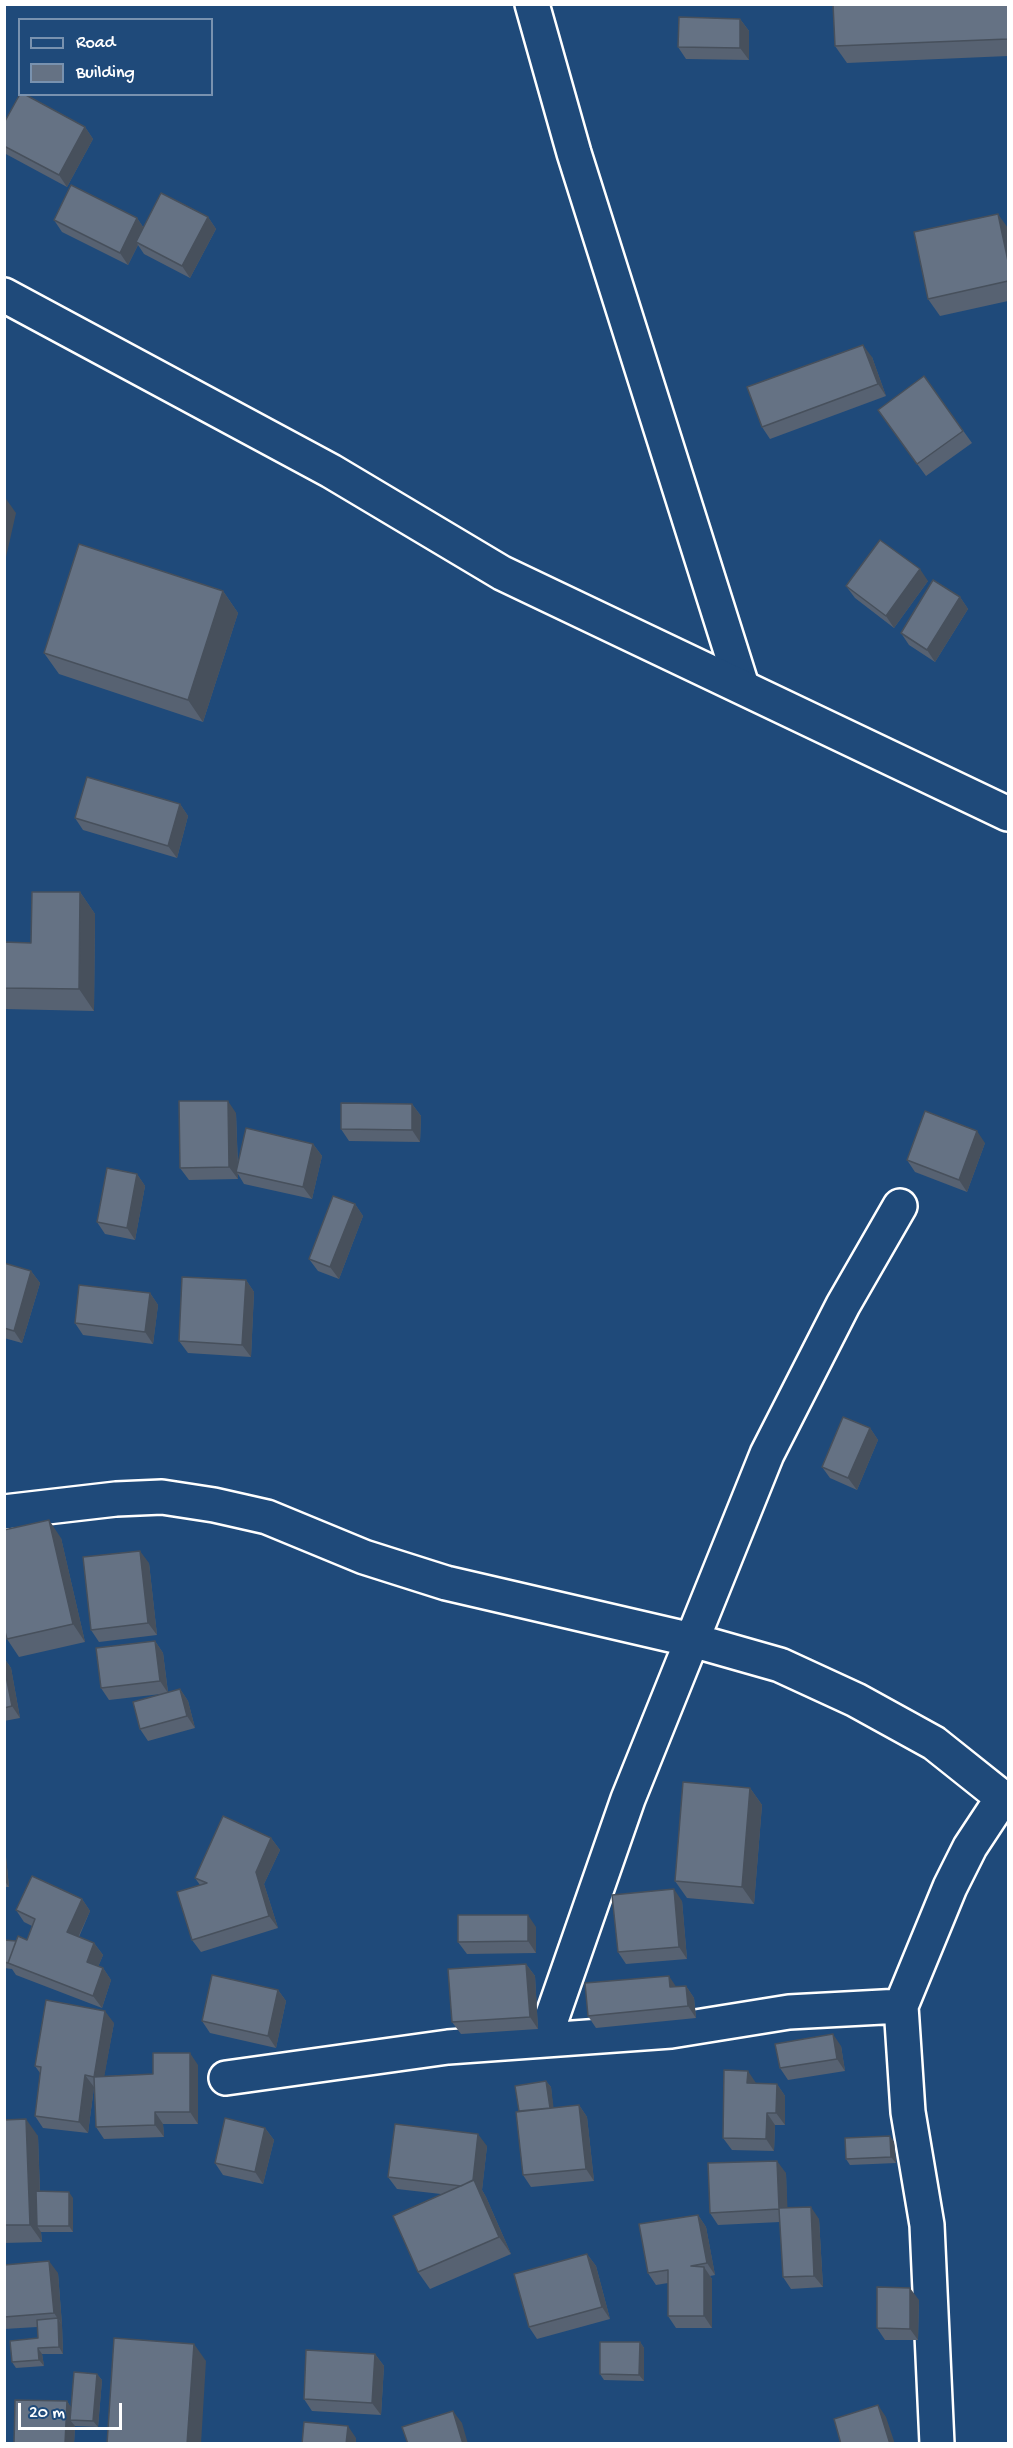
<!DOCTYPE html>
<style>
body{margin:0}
#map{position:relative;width:1013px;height:2448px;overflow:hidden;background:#1f4a7a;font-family:"Gochi Hand",sans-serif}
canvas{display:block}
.frame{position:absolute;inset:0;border:6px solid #fff;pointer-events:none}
.legend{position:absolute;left:18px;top:18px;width:195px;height:78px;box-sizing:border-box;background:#1f4a7a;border:2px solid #7992af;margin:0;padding:8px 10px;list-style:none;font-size:18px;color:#fff}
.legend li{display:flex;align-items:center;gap:12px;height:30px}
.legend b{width:30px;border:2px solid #7992af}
.scale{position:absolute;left:18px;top:2403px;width:104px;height:27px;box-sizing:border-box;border:3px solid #fff;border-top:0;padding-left:8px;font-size:18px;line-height:21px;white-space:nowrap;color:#fff;-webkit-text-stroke:4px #1f4a7a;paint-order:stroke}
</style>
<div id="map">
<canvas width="1013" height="2448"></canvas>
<div class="frame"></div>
<ul class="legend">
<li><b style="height:8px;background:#1f4a7a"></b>Road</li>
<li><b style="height:16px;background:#657284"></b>Building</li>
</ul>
<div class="scale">20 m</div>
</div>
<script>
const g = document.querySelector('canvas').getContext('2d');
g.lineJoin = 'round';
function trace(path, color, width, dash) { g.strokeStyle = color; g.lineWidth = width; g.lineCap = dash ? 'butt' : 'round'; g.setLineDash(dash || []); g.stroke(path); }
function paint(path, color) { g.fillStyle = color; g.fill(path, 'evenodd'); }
const street = new Path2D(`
 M532,4L574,153L742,686
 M4,1512L116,1499L162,1497L214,1505L267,1517L364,1557L446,1583L692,1640L780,1665L856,1700L934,1743L1008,1802
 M544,2040L628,1799L767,1454L843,1305L900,1206
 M226,2078L448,2047L671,2031L789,2012L901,2006
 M937,2444L927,2225L908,2112L901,2006L950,1887L970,1847L1003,1797`);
const secondary = new Path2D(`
 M4,295L331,471L502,573L1008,814`);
trace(street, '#fff', 38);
trace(secondary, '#fff', 38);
trace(street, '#1f4a7a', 33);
trace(secondary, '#1f4a7a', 33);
paint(new Path2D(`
 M1008,4V56L847,63L835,46Z
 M740,19L749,31V60L686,59L678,47Z
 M4,117L7,118L85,127L93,139L67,187L4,153Z
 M208,217L216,229L190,278L144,254L138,245L128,265L62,232L54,220L137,218L143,227Z
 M1008,228V301L940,316L928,299Z
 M872,357L886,396L770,439L762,427Z
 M924,376L972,443L926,476L878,410Z
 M928,581L894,628L855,598L846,586Z
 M223,591L238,613L203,722L59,674L44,653Z
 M960,597L968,609L935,662L909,645L901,633Z
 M180,804L188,816L177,858L83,830L75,818Z
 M80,892L95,914L94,1011L4,1009V942L31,943Z
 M412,1104L421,1116L420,1142L349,1141L341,1129Z
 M236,1113L238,1166L313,1144L322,1156L312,1199L244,1184L238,1174V1179L189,1180L180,1168Z
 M985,1143L967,1192L915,1172L907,1160Z
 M137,1174L145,1186L135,1240L105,1234L97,1222Z
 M355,1204L363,1216L339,1279L318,1271L309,1259Z
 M4,1263L31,1271L40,1283L22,1343L4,1338Z
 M246,1280L254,1292L251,1357L188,1353L179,1341Z
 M150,1293L158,1305L153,1344L83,1335L75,1323Z
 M870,1428L878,1440L857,1490L830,1478L822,1467Z
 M61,1538L85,1642L19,1657L7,1639Z
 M149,1563L157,1635L99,1642L91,1630Z
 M155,1641L163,1653L168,1692L180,1689L188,1701L195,1728L148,1741L140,1729L161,1694L109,1700L101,1688Z
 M4,1658L11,1668L20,1718L4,1721Z
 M750,1788L762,1805L754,1904L687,1898L675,1881Z
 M4,1837L9,1887H4Z
 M271,1838L280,1850L264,1884L278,1928L201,1952L192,1940L200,1885L195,1878Z
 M82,1899L90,1911L79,1937L94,1943L103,1955L98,1967L103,1968L111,1980L102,2008L16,1975L12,1969L4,1968V1940L16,1941L27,1940L32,1926L24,1922L16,1910Z
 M682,1901L687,1959L626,1964L618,1952Z
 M536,1927V1953L467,1954L458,1942Z
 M526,1964L535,1976L538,2029L461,2034L452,2022Z
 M686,1986L694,1998L696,2018L596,2028L588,2016Z
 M278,1990L286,2001L276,2048L210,2033L202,2021Z
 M114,2023L104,2076L153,2074L198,2065V2124H163L164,2137L104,2139L96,2127L94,2087L88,2133L43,2128L35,2116L40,2073L35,2066Z
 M841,2046L845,2071L788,2080L780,2068Z
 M546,2081L551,2087L553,2108L579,2105L587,2117L594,2181L531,2187L523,2175L519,2111Z
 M756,2083L777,2084L785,2096V2125H775L774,2151L732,2150L723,2138Z
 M4,2120L38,2136L40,2191L73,2198V2232H41L42,2242L4,2243Z
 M265,2128L274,2140L263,2184L223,2175L215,2163Z
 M890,2136L894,2142L896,2163L850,2165L846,2159Z
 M487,2146L482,2190L486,2197L511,2254L430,2289L418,2272L441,2194L397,2189L388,2177Z
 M786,2173L787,2208L819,2219L823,2287L791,2289L783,2277L780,2222L718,2225L710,2213Z
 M698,2215L706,2227L715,2275L710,2276L712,2279V2328H676L668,2316V2283L656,2285L648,2273Z
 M587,2254L596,2266L610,2319L537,2339L529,2327Z
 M4,2265L58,2273L62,2325L63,2354H42L44,2366L16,2368L12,2362L38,2338L37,2327L4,2329Z
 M919,2300L918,2340H885L877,2328Z
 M640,2342L644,2348V2381L604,2380L600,2374Z
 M375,2354L384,2366L381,2415L312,2411L304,2399Z
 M97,2374L102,2380L98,2427L75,2426L74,2444L67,2401L71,2408Z`), '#576272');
paint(new Path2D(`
 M740,19L749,31V60L740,48Z
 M85,127L93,139L67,187L59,175Z
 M998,214L1008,228V261Z
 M208,217L216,229L190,278L182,266Z
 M137,218L145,230L136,242L138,245L128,265L120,253Z
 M863,345L872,357L886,396L878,384Z
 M4,496L16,513L4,566Z
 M920,569L928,581L894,628L886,616Z
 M223,591L238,613L203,722L188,700Z
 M960,597L968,609L935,662L927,650Z
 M180,804L188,816L177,858L168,846Z
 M80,892L95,914L94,1011L79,989Z
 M228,1101L236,1113L238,1172H236L238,1174V1179L229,1167Z
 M412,1104L421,1116L420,1142L412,1130Z
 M977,1131L985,1143L967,1192L959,1180Z
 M313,1144L322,1156L312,1199L303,1187Z
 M137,1174L145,1186L135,1240L127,1228Z
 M355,1204L363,1216L339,1279L330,1267Z
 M31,1271L40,1283L22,1343L14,1331Z
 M246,1280L254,1292L251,1357L242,1345Z
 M150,1293L158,1305L153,1344L145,1332Z
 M870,1428L878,1440L857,1490L848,1478Z
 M49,1520L61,1538L85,1642L73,1624Z
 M140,1551L149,1563L157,1635L148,1623Z
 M155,1641L163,1653L168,1693L160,1681Z
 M4,1658L11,1668L20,1718L12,1706L4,1666Z
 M180,1689L188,1701L195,1728L187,1716Z
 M750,1788L762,1805L754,1904L742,1887Z
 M4,1837L9,1887L4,1880Z
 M271,1838L280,1850L264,1884L278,1928L269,1916L256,1872Z
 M674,1889L682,1901L687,1959L679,1947Z
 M82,1899L90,1911L75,1944L67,1932Z
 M528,1915L536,1927V1953L528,1941Z
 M94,1943L103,1955L95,1974L87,1962Z
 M526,1964L535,1976L538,2029L530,2017Z
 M103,1968L111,1980L102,2008L93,1996Z
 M669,1976L677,1988L670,1987Z
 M686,1986L694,1998L696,2018L688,2006Z
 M278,1990L286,2001L276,2048L268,2036Z
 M105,2011L114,2023L102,2089L94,2077Z
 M833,2034L841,2046L845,2071L837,2059Z
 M190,2053L198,2065V2124L190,2112Z
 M748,2071L756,2083V2095L747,2083Z
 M85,2075L94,2087L88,2133L79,2122Z
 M546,2081L551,2087L555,2119L551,2113Z
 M777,2084L785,2096V2125L776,2113Z
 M579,2105L587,2117L594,2181L586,2169Z
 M155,2112L163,2124L164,2137L155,2125Z
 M767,2113L775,2125L774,2151L766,2139Z
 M26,2119L38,2136L41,2226H37L41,2232L42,2242L30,2225Z
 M265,2128L274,2140L263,2184L255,2172Z
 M478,2134L487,2146L482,2190L486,2197L511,2254L499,2237L472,2187Z
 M890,2136L894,2142L896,2163L891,2157Z
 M777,2161L786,2173L788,2220L779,2208Z
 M69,2192L73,2198V2232L69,2226Z
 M811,2207L819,2219L823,2287L814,2276Z
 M698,2215L706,2227L715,2275L707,2263Z
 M587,2254L596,2266L610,2319L602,2307Z
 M49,2261L58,2273L62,2325L54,2313Z
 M704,2267L712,2279V2328L704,2316Z
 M910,2288L919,2300L918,2340L910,2329Z
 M58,2318L62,2325L63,2354L59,2347Z
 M640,2342L644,2348V2381L639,2375Z
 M194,2344L206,2361L201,2444H187Z
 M38,2348L42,2354L44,2366L39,2360Z
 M375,2354L384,2366L381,2415L372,2403Z
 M97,2374L102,2380L98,2427L93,2421Z
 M67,2401L75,2413L70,2420L75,2426L74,2444H65Z
 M878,2405L886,2417L895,2444H890Z
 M453,2411L462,2423L468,2444H463Z
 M348,2426L356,2438V2444H346Z`), '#47505c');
const building = new Path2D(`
 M833,4H1008V39L835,46Z
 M679,17L740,19V48L678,47Z
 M20,94H24L85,127L59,175L4,146V123Z
 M71,185L137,218L120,253L54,220Z
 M161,193L208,217L182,266L136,242Z
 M998,214L1008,261V281L928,299L914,232Z
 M863,345L878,384L762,427L747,387Z
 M924,376L963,431L917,464L878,410Z
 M880,540L920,569L886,616L846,586Z
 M79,544L223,591L188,700L44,653Z
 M933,580L960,597L927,650L901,633Z
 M87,777L180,804L168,846L75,818Z
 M32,892H80L79,989L4,988V942L31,943Z
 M179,1101H228L229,1167L180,1168Z
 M341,1103L412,1104V1130L341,1129Z
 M925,1111L977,1131L959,1180L907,1160Z
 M246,1128L313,1144L303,1187L236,1172Z
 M107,1168L137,1174L127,1228L97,1222Z
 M333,1196L355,1204L330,1267L309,1259Z
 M4,1263L31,1271L14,1331L4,1328Z
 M182,1277L246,1280L242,1345L179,1341Z
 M79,1285L150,1293L145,1332L75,1323Z
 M843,1417L870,1428L848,1478L822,1467Z
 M49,1520L73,1624L7,1639L4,1628V1530Z
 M140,1551L148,1623L91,1630L83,1557Z
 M155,1641L160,1681L101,1688L96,1648Z
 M4,1666L12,1706L4,1708Z
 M180,1689L187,1716L140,1729L133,1702Z
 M683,1782L750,1788L742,1887L675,1881Z
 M223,1816L271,1838L256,1872L269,1916L192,1940L177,1892L207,1883L195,1878Z
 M32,1876L82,1899L67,1932L94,1943L87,1962L103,1968L93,1996L8,1963L18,1936L27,1940L35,1919L16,1910Z
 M674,1889L679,1947L618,1952L612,1895Z
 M458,1915H528V1941L458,1942Z
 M4,1940L16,1941L8,1963L4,1962Z
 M526,1964L530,2017L452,2022L448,1969Z
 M212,1975L278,1990L268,2036L202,2021Z
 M669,1976L670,1987L686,1986L688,2006L588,2016L585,1983Z
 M46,2000L105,2011L94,2077L85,2075L79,2122L35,2116L41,2067L35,2066Z
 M833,2034L837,2059L780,2068L775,2044Z
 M153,2053H190V2112H155V2125L96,2127L94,2077L153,2074Z
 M724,2070L748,2071L747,2083L777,2084L776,2113H767L766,2139L723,2138Z
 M546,2081L550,2108L519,2111L515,2086Z
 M579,2105L586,2169L523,2175L516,2112Z
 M225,2118L265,2128L255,2172L215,2163Z
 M26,2119L30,2225H4V2120Z
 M395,2124L478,2134L473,2180L461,2186L388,2177Z
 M890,2136L891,2157L846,2159L845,2138Z
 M777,2161L779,2208L811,2207L814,2276L783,2277L779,2209L710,2213L708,2163Z
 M474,2180L499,2237L418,2272L393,2216Z
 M36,2191L69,2192V2226H37Z
 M698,2215L707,2263L691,2266L704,2267V2316H668V2270L648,2273L639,2224Z
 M587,2254L602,2307L529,2327L514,2274Z
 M49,2261L54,2313L4,2317V2265Z
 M877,2287L910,2288V2329L877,2328Z
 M58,2318L59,2347L38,2348L39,2360L12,2362L10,2341L38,2338L37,2320Z
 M114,2338L194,2344L187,2444H107Z
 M600,2342H640L639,2375L600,2374Z
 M306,2350L375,2354L372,2403L304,2399Z
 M74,2372L97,2374L93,2421L70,2420Z
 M15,2400L67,2401L65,2444H14Z
 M878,2405L890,2444H841L834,2419Z
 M453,2411L463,2444H408L402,2427Z
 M304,2422L348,2426L346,2444H302Z`);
paint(building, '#657284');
trace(building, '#47505c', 1.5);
</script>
